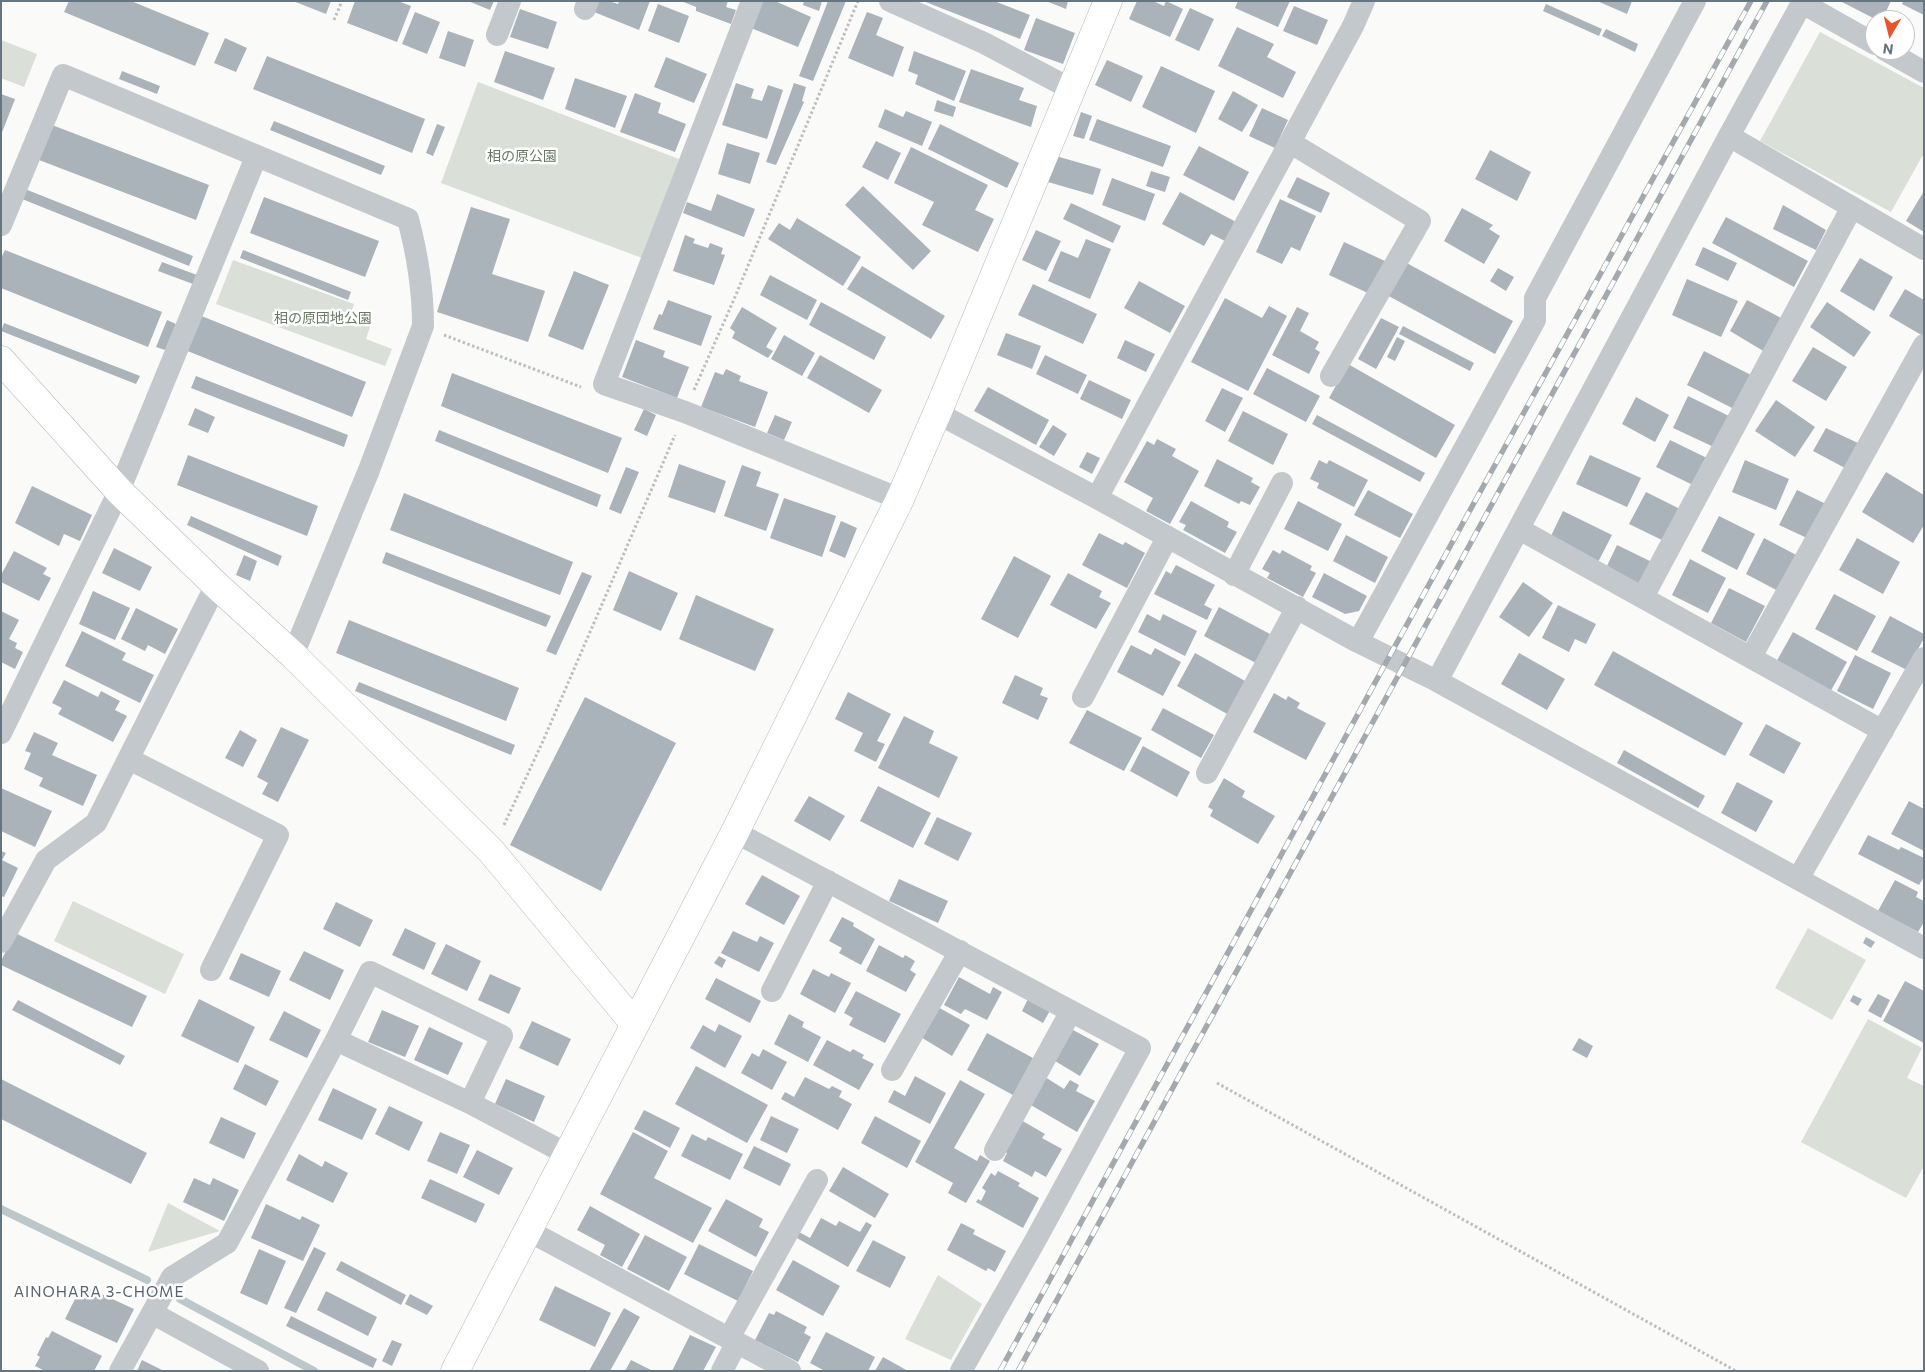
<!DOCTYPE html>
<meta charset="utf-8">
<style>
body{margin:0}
#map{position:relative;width:1925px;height:1372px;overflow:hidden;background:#fafaf8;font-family:Commissioner,sans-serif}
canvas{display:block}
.frame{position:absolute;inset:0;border:2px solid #657683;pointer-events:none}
.north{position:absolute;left:1865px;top:10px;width:50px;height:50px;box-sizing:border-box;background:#fff;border:1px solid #c1c8cd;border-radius:50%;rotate:188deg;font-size:14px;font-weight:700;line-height:20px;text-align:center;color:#657683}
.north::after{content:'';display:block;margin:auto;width:18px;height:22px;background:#e4572e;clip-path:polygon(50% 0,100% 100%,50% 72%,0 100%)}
</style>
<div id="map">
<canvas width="1925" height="1372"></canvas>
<div class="frame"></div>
<div class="north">N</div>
</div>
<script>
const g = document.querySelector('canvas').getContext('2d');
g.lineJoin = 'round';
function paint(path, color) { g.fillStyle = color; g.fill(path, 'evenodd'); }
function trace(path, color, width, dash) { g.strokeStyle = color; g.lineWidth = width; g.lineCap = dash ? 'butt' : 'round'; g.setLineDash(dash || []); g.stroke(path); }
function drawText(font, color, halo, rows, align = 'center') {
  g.font = font + ' Commissioner,"Noto Sans JP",sans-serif'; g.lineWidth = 5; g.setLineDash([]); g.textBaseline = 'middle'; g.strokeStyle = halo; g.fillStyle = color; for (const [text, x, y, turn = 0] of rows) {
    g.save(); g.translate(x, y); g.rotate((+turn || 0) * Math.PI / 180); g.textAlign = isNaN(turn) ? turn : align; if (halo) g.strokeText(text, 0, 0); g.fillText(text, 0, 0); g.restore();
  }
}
paint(new Path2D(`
 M1820,32L1924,88V153L1891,212L1760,141Z
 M1,40L37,54L24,87L1,78Z
 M478,82L679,159L642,258L441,183Z
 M233,260L354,304L350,316L371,324L366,339L392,349L385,366L216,304Z
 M73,901L184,954L165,994L54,941Z
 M1808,928L1866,960L1832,1020L1775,988Z
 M1868,1019L1922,1048L1907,1078L1924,1086V1166L1906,1198L1801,1142Z
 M168,1203L220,1231L148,1252Z
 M938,1275L982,1304L951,1360L905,1339Z`), '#dadfd7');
trace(new Path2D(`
 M1,1209L147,1280
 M180,1299L314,1371`), '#bbc7cb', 8);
paint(new Path2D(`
 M69,1H131L209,33L195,66L64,12Z
 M293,1H331L326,14Z
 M355,1H398L411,6L397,42L347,23Z
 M468,1H494L490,10Z
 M593,1H609L618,4L619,1H650L639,30L589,10Z
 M681,1H728L726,7L736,10L731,24L696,11V7Z
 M762,1H775L811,17L798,47L751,28Z
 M804,1H822L819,11L803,5Z
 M828,1H846L813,81L799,76Z
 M923,1H994L1030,15L1020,39Z
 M1046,1H1068L1066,9Z
 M1137,1H1153L1164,6L1166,1L1183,9L1170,37L1129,19Z
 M1238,1H1290L1278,27L1235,8Z
 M1597,1H1632L1627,14Z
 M1840,1H1891L1882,20H1877Z
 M1903,1H1924V15L1902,4Z
 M658,4L689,16L679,43L648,31Z
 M1546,4L1602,29L1599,36L1543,11Z
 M1294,6L1328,20L1317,45L1283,31Z
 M1190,8L1214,19L1199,51L1175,40Z
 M520,9L557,22L548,49L510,37Z
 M415,12L440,22L427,54L402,44Z
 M867,12L883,18L876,35L904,47L893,77L848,58Z
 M1036,18L1075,33L1063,64L1024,50Z
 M1237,27L1274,44L1267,57L1296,72L1283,98L1218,66Z
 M1606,29L1638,44L1635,52L1602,36Z
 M448,31L474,40L465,67L439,58Z
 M225,38L247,48L236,72L214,63Z
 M505,51L555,68L543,100L494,82Z
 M914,51L966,71L954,101L915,84L918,75L908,71Z
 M267,56L425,119L412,153L253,89Z
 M666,57L707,74L694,103L654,87Z
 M1107,60L1143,76L1131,102L1095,85Z
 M1161,66L1215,91L1196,133L1142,107Z
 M971,69L1024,88L1019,100L1037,106L1031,127L959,102Z
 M122,71L160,86L157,94L119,79Z
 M575,78L627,96L615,128L565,109Z
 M736,83L754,89L751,98L762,101L768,85L783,90L767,139L722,125Z
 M794,83L806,87L802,101L804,102L776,165L766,162Z
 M1233,91L1258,105L1242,132L1218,119Z
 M635,93L661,103L658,113L686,124L675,152L620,132Z
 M1,94L15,99L1,135Z
 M937,100L956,107L953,117L934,111Z
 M1262,108L1288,120L1275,148L1249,136Z
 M885,109L903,117L906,111L932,122L922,146L878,127Z
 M1081,112L1092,116L1084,139L1073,136Z
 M1097,119L1171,146L1163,167L1089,140Z
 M274,121L385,166L381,175L270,130Z
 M437,124L445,127L433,156L426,153Z
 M940,124L1019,163L1007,188L928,149Z
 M52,125L209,185L196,220L39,160Z
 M876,141L901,153L888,180L862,167Z
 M727,143L760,153L750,184L718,174Z
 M1199,146L1249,172L1234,201L1183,175Z
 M911,147L988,185L975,210L994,219L978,252L922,225L934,202L894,183Z
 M1490,150L1531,172L1517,201L1475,179Z
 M1056,156L1101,169L1093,195L1048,182Z
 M1151,171L1170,177L1165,192L1146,186Z
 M1297,177L1330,193L1321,213L1287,197Z
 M1112,178L1155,194L1145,221L1102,205Z
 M863,186L931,251L913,270L845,205Z
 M25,189L193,256L189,266L22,199Z
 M1924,191V232L1906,221Z
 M1180,192L1236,222L1225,241L1211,234L1204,246L1162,224Z
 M717,194L755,209L744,237L683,213L687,202L711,211Z
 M264,197L379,241L365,277L250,233Z
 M1280,199L1316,216L1300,251L1291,247L1282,264L1256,252Z
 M1071,203L1121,226L1113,243L1063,219Z
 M1783,205L1826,230L1816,250L1773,229Z
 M471,207L510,219L492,274L545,291L528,342L437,312Z
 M1462,208L1493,225L1489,229L1500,236L1484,264L1444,241Z
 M1726,217L1808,261L1794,287L1712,243Z
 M797,218L861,257L843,286L768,239L779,223L790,230Z
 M1036,230L1061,241L1046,271L1022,260Z
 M685,235L695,239L693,243L708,248L710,243L723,248L721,254L725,255L714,285L673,271Z
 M1086,239L1111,249L1090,299L1048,281L1061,251L1078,258Z
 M1344,242L1385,261L1370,294L1329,275Z
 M1703,247L1737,263L1728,281L1695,265Z
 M5,250L162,312L148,347L1,288V258Z
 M243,250L351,292L348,300L240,258Z
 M1860,258L1893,277L1874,311L1840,291Z
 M1403,261L1513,321L1495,354L1385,294Z
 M162,262L197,275L193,284L158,271Z
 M862,266L945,316L931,339L847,289Z
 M1498,268L1514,277L1506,291L1490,281Z
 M574,271L609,285L583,350L548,336Z
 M770,275L817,300L807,320L760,295Z
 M1687,279L1738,301L1721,337L1672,315Z
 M1139,281L1185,306L1170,333L1124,308Z
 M1033,284L1097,314L1083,344L1018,315Z
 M1905,289L1924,300L1923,336L1889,316Z
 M1225,298L1262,318L1269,306L1287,316L1248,391L1191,362Z
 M668,300L712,316L701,346L653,329L659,314L662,315Z
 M1747,300L1783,319L1765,352L1730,331Z
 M821,302L886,337L874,360L809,325Z
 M1827,302L1871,332L1854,357L1810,327Z
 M742,307L777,328L766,347L773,351L768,358L732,338L735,332L730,328Z
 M1297,307L1309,313L1300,331L1319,342L1315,349L1320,352L1309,374L1272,355Z
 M199,315L366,382L352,417L185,350Z
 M1381,318L1399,327L1376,369L1358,359Z
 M167,320L176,324L165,350L156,347Z
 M4,323L140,376L136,384L1,331Z
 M1403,326L1474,363L1470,371L1399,334Z
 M1006,333L1041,346L1032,369L997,355Z
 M784,335L815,353L802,376L771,359Z
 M1397,337L1405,341L1395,361L1387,357Z
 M636,340L665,351L663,357L689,367L677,398L622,377Z
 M1125,340L1155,354L1146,372L1117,358Z
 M1813,347L1847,367L1826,401L1792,381Z
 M1704,351L1753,376L1736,410L1687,385Z
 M820,355L882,390L869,413L807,378Z
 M1045,355L1087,375L1078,394L1036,374Z
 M1348,364L1455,425L1436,458L1329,398Z
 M1267,368L1320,396L1306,422L1253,394Z
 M726,369L741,376L739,381L768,392L755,427L701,407L715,372L723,375Z
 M452,373L622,438L608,473L441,406Z
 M196,376L348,435L344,447L191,388Z
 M1089,380L1131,400L1122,419L1080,399Z
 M988,387L1049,420L1036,445L974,411Z
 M1222,388L1243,398L1225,432L1205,421Z
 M1688,396L1731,417L1716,448L1673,428Z
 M1636,397L1669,415L1655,442L1622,424Z
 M1776,400L1815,427L1795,457L1755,431Z
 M195,408L215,417L208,433L188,425Z
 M644,409L656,415L647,436L634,430Z
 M1243,411L1288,434L1273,465L1228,441Z
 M775,415L792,422L784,440L767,433Z
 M1317,415L1425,473L1420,482L1312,424Z
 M1053,425L1067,434L1054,456L1039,447Z
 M1826,428L1858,443L1845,468L1813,451Z
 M439,430L601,495L597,507L435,441Z
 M1157,439L1176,449L1172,456L1199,471L1170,524L1146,511L1153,498L1124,482L1147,441L1154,445Z
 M1670,440L1709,459L1695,486L1656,467Z
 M1087,452L1100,458L1092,474L1079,467Z
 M188,455L318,506L307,536L177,485Z
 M1590,455L1641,478L1627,507L1576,484Z
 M1217,459L1253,478L1251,482L1260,487L1250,505L1241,501L1239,504L1204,486Z
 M1319,460L1327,464L1329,460L1368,480L1354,507L1317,488L1319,483L1310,479Z
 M1745,460L1789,479L1776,510L1732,492Z
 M679,464L726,481L715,513L668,497Z
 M742,465L761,472L756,486L779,494L766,531L724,516Z
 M626,467L639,472L621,514L609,509Z
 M1886,472L1924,495V525L1913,543L1862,512Z
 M32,486L92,515L80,541L64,534L59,546L15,523Z
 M1368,490L1413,514L1400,538L1354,515Z
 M1797,490L1826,504L1809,539L1779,525Z
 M1646,492L1682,510L1666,542L1629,524Z
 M404,493L573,562L560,595L390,530Z
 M784,498L836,516L822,557L770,538Z
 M1191,501L1229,522L1227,527L1237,532L1225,553L1183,530L1186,525L1179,522Z
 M1298,501L1342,524L1328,551L1284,529Z
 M1563,511L1612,535L1598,562L1550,538Z
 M191,516L282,556L278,566L187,525Z
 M1719,516L1755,534L1737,570L1701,551Z
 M841,521L857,528L845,558L829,551Z
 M1099,533L1123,545L1125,542L1145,553L1127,588L1082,565Z
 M1346,535L1388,557L1375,583L1333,561Z
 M1764,538L1800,557L1782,593L1746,574Z
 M1857,538L1900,562L1883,594L1839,570Z
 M1617,545L1652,562L1640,586L1605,570Z
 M114,548L152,567L140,591L102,573Z
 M1273,550L1280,554L1282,550L1312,566L1310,570L1316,573L1303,597L1267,578L1270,573L1262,569Z
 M14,551L47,568L43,574L51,578L39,601L1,582V575Z
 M386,552L551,616L546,627L382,563Z
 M244,555L257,561L250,581L236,575Z
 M1014,556L1051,576L1018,638L981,619Z
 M1690,559L1726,578L1708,613L1672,595Z
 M1176,565L1215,585L1204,605L1212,609L1207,620L1154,594L1166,571L1171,574Z
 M629,571L678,593L661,631L613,610Z
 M582,572L592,576L556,655L546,651Z
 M1068,573L1102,591L1099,597L1111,603L1096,629L1050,605Z
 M1324,573L1367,596L1359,611L1345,614L1312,597Z
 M1523,582L1553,603L1529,637L1499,617Z
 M1729,588L1765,606L1746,642L1711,623Z
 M93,591L130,608L115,640L79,624Z
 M1834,594L1876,616L1857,651L1815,629Z
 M696,595L774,629L755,671L679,639Z
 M1558,605L1596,624L1586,644L1575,639L1569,652L1542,638Z
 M1219,607L1270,634L1256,663L1204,636Z
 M136,608L178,629L165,654L148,645L145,651L121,639Z
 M1,611L19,620L9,639L17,643L15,648L23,652L15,669L1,662Z
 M1147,614L1160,621L1163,614L1197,631L1185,656L1138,632Z
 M1890,616L1924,634V638L1907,670L1871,652Z
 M349,620L519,688L506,721L336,653Z
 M82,631L126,653L122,660L154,675L140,703L65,666Z
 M1793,632L1847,662L1829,694L1775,664Z
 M1131,645L1151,655L1155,648L1181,662L1163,696L1117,672Z
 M1613,651L1743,723L1725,756L1594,685Z
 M1195,653L1247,682L1229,715L1177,686Z
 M1519,653L1565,679L1547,710L1501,684Z
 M1855,655L1891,673L1873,709L1837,691Z
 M1015,675L1043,688L1040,695L1048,698L1038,720L1002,703Z
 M64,680L98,697L101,691L120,701L115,710L127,716L113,742L58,714L62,708L52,703Z
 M359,682L515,745L511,755L355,691Z
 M848,692L891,714L877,741L885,744L876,762L854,751L863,733L835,719Z
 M1274,693L1286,700L1288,696L1300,703L1297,708L1326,723L1306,760L1253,732Z
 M585,697L676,743L601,891L510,845Z
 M1163,708L1214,735L1201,758L1151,730Z
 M1087,710L1142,738L1124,771L1069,743Z
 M904,716L934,731L929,743L958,757L939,798L878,768Z
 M1766,724L1801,743L1784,774L1749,755Z
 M281,727L309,740L278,802L262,794L268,783L257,777Z
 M240,730L257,740L243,767L225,758Z
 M34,732L58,743L52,755L97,775L83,806L39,786L43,778L24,769L31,753L25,751Z
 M1143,746L1190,772L1177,797L1130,771Z
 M1624,750L1705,796L1698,808L1617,763Z
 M1224,778L1245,791L1242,797L1275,816L1258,844L1210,816L1213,810L1208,807Z
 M1737,782L1773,801L1756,832L1721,813Z
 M878,786L931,813L913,848L860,821Z
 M1,788L52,811L35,847L1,831Z
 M809,796L845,816L830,841L794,821Z
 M1909,801L1924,809V851L1891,834Z
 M937,817L972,833L958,861L924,844Z
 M1868,835L1899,850L1901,847L1924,858V877L1919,885L1858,854Z
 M1,851L6,853L2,860L18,868L4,897L1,896Z
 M762,875L800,896L784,925L745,904Z
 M899,879L948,901L938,923L889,901Z
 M1895,880L1918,892L1916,897L1924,901V922L1918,932L1878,911Z
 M336,902L373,920L360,947L323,929Z
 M842,917L854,923L853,926L875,939L861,965L839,953L842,948L829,941Z
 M405,928L436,943L424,970L392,955Z
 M733,931L757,942L760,936L774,943L759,972L721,953Z
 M15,933L147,996L132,1027L1,965V961Z
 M1866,937L1875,942L1871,948L1863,943Z
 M446,944L481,961L467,991L431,974Z
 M879,945L903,958L905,955L915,961L910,970L916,974L906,992L866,971Z
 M304,951L344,970L330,1000L289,980Z
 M241,953L281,971L269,997L229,979Z
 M719,956L726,960L722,968L714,963Z
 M813,969L829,977L831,973L851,983L835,1013L800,994Z
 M490,974L521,988L509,1014L478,1000Z
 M959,977L990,994L993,987L1002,992L987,1020L965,1009L961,1014L944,1005Z
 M716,978L761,1001L750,1023L705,999Z
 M1905,981L1924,991V1043L1883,1021Z
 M856,991L901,1014L885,1043L849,1025L853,1018L844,1013Z
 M1878,994L1890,1000L1881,1018L1868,1011Z
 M1030,995L1052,1007L1043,1023L1022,1011Z
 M1853,995L1862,999L1858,1006L1850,1001Z
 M199,999L255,1027L238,1063L181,1036Z
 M18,1000L125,1056L120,1065L12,1010Z
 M936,1006L970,1025L952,1056L919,1036Z
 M382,1010L419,1026L405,1057L368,1042Z
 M284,1011L321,1030L307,1058L269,1040Z
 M789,1014L804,1022L802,1027L821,1037L808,1062L774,1044Z
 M532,1021L571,1039L558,1066L519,1048Z
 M719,1024L742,1036L725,1068L690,1048L703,1025L715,1032Z
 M429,1027L463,1043L448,1075L414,1060Z
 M1073,1030L1099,1044L1080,1076L1055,1061Z
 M987,1033L1033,1058L1013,1095L967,1070Z
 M1579,1038L1593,1046L1587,1058L1572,1050Z
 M827,1040L850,1052L853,1049L864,1055L862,1058L874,1064L859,1090L813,1065Z
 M763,1049L787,1062L772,1090L741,1073L752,1053L759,1057Z
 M245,1064L279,1081L266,1106L233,1089Z
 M696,1066L768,1105L747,1143L675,1104Z
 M915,1076L946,1093L930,1124L888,1102L894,1090L905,1096Z
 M805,1077L829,1089L832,1086L842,1091L839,1097L852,1104L838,1130L781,1099L785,1092L794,1097Z
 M1045,1077L1064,1089L1070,1080L1079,1085L1076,1091L1095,1101L1077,1132L1029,1104Z
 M1,1079L147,1153L131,1184L1,1119Z
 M506,1079L545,1096L534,1122L495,1104Z
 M960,1080L985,1094L954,1148L977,1161L980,1155L990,1161L966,1203L948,1193L953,1183L915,1162Z
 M333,1088L377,1109L362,1140L318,1120Z
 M389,1106L423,1122L409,1151L375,1134Z
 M644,1110L680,1128L670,1148L634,1129Z
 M771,1116L799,1129L787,1153L760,1140Z
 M875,1116L921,1141L907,1168L861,1143Z
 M221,1117L256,1133L244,1159L209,1143Z
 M1021,1120L1045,1134L1042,1138L1062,1149L1046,1177L1035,1171L1032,1177L1003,1161L1007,1153L1003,1151Z
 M440,1132L470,1145L457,1174L427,1161Z
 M633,1132L668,1151L654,1178L712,1208L693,1243L600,1194Z
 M692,1134L706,1141L708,1137L743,1154L730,1180L681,1156Z
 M754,1146L791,1164L780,1186L743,1168Z
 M477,1150L513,1168L499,1195L463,1177Z
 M299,1154L322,1167L325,1161L348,1173L333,1203L286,1180Z
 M843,1167L889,1194L875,1218L829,1191Z
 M998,1171L1020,1183L1018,1186L1039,1198L1023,1228L976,1202L978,1199L981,1201L986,1191L982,1188L991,1173L995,1176Z
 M194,1178L210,1185L213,1178L239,1190L224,1221L183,1202Z
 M430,1179L485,1204L476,1223L421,1198Z
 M726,1199L763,1219L759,1227L769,1232L756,1257L708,1231Z
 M266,1204L300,1220L302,1216L320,1225L303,1261L251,1238Z
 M590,1206L640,1234L622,1267L600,1255L605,1245L577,1230Z
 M821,1218L836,1226L839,1221L860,1232L866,1222L872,1225L848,1267L795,1237L799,1232L810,1238Z
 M961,1223L975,1230L973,1234L1006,1251L995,1272L988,1268L986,1271L947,1250Z
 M645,1235L687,1257L669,1291L627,1269Z
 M873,1240L906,1257L890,1288L856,1271Z
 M699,1244L753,1271L738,1301L684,1274Z
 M314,1247L326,1253L296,1313L284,1308Z
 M259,1249L286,1261L267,1305L240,1293Z
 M793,1260L840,1286L823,1316L776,1290Z
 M341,1261L406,1295L401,1305L336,1270Z
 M82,1285L134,1309L117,1343L65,1319Z
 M555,1286L611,1313L595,1347L539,1320Z
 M326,1291L377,1317L368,1336L317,1310Z
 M410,1294L433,1306L427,1315L405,1304Z
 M624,1308L640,1317L610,1371H589Z
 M776,1311L807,1327L804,1333L811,1337L798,1362L755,1340L769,1313L774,1315Z
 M291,1316L377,1359L373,1368L286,1326Z
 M52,1331L102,1356L94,1371H45L35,1366L40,1357L37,1355L46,1337L48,1338Z
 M826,1332L875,1357L868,1371H825L810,1363Z
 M690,1335L716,1347L703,1371H672Z
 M392,1340L402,1344L392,1366L382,1361Z
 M883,1357L908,1371H875Z
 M142,1360L164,1371H137Z
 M631,1360L653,1371H625Z`), '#aab3b9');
const secondary = new Path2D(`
 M1,360L119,491L216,585L293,655L491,851L634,1023
 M455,1371L735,832L900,499L941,404L1108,1`);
trace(secondary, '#b3babf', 29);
trace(new Path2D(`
 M334,20L342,1
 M444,335L581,387
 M694,390L735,297L858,1
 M504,825L543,741L675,435
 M1217,1083L1736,1371`), '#bbbfc2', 3, [2.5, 2.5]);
trace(new Path2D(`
 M752,1L604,384L685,412L900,499
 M890,1L984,43L1071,89
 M585,9L588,1
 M497,35L510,1
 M1885,50L1924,72
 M1729,136L1924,249
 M1291,143L1420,221L1331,376
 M1,225L63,75L408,219C417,253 423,290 423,326L369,470L293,655
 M937,413L1097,498L1358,642L1437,681L1924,948
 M1097,498L1353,26L1364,1
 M1519,529L1883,731
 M1234,575L1282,483
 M1643,597L1852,207
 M1358,642L1535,320V298L1695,1
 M1751,657L1924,345
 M1437,681L1729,136L1802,3L1875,44
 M1083,697L1167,538
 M1,733L119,491L256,157
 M129,759L278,835L211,970
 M1207,773L1297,607
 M735,832L1140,1048L1035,1241L961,1371
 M1798,879L1924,658
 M1,942L46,860L96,823L216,585
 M772,991L828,881
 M336,1040L370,972L502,1036L470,1103
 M892,1070L960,951
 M995,1150L1071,1011
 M527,1230L790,1371
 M152,1313L258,1371
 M729,1338L817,1180
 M120,1371L172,1277L227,1243L336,1040L470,1103L567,1154
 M722,1371L737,1342`), '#c3c8cc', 22);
trace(secondary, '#fff', 28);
const rail = new Path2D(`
 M1000,1371L1389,657L1751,1
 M1018,1371L1767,1`);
trace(rail, '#a2aab0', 5.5);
trace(rail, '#fff', 4, [11]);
drawText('14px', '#687a64', '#fff', [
 ["相の原公園",522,156],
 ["相の原団地公園",323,318]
]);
g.letterSpacing = '1px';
drawText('15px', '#57646e', '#fff', [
 ["AINOHARA 3-CHOME",99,1292]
]);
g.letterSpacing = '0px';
</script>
